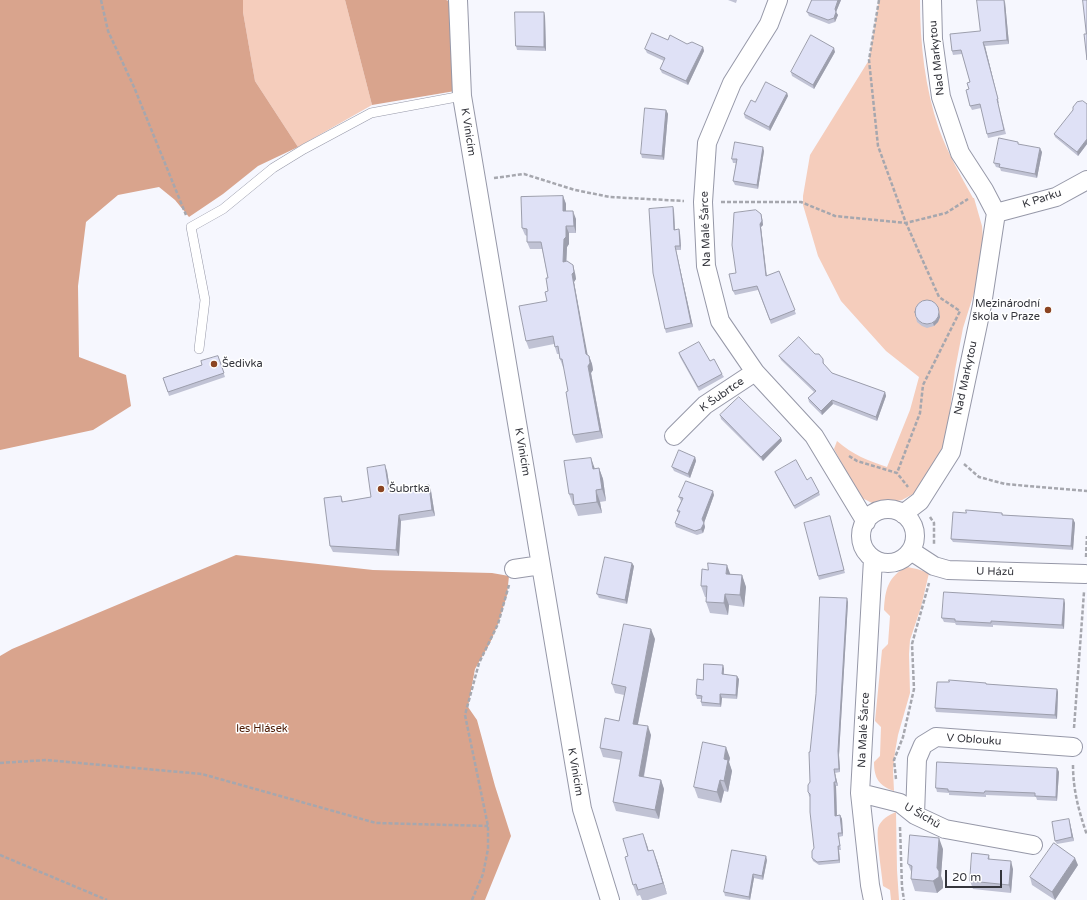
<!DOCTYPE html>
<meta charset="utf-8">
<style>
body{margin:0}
#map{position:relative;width:1087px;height:900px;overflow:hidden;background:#f6f7fe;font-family:"Varela Round",sans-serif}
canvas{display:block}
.scale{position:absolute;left:945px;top:870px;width:57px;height:18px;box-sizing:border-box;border:2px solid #34353c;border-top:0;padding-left:5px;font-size:12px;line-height:14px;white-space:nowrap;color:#34353c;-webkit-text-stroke:3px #fff;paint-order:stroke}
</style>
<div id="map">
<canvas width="1087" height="900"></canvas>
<div class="scale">20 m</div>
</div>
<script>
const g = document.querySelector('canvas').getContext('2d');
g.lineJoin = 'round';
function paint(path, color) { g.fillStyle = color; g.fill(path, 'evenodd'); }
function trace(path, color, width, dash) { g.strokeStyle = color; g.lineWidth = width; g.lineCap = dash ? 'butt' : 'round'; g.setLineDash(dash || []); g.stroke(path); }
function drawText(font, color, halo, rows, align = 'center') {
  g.font = font + ' "Varela Round",sans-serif'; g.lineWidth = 3; g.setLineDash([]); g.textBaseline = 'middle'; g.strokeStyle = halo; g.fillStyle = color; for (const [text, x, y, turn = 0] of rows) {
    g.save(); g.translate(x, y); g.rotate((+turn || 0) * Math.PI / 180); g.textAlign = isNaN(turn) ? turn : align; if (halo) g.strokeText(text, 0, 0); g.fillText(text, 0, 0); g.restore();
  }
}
paint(new Path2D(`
 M243,0H345L372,105L298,147L255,81L243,12Z
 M879,0H920C920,44 925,88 939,129C948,154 961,176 973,198H974L982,226L983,240L980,274L963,328L955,370L948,427L944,443L938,459L921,486L913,494L902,500L883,504L872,503L862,498L856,490L834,449L837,441C853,455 867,460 887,467L910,410L919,377L886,351L841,301L818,256L803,205V196L810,155L869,60Z
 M907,567L917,569L929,573L921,607L910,640L909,654L910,693L898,735L895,752L893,770L894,791C879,786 874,778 874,762L880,756L881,727L875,721L882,650L888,644L890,616L884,610C885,590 888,576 907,567Z
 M896,812L897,870L899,900H891L890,890L883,886C882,873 876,839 878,828C881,819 889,815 896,812Z`), '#f5cdbc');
paint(new Path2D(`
 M0,0H243V12L255,81L298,147L258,166L223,194L189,217L175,200L159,187L118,195L86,222L78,286L79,357L126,375L131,406L93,430L0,450Z
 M345,0H446L449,1L455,91L372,105Z
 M236,555L373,570L492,573L509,576L507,595L498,624L490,643L475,669L468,707L477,720L495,786L511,836L485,900H0V656L12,649Z`), '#d9a48d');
const service = new Path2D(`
 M199,349L205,300L191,227L223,209L273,168L304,149L371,113L462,96`);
const minor = new Path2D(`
 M458,0L462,96L582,809L610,900
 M778,0L769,24L732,83L707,143L703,202L706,266L720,321L755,372L814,436L866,522
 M996,213L1056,197L1087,180
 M674,436L705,405L755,372
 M861 536a27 27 0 1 1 54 0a27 27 0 1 1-54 0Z
 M903,514L920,501L951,452L982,305L996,213L984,190L960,153L941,97L933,39L932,0
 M911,551L934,566L948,570L1085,574
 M514,569L541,565
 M860,793L900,803L915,815L945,829L1033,845
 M915,815L917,759L923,745L936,737L1073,747
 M873,900L870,885L860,793L873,559`);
trace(service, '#9698a8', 10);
trace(minor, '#9698a8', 20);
trace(new Path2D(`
 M101,0L108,31L134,87L186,215
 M879,0L869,60L878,146L906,223L939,297L960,311L923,385L920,413L897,473
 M494,178L524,174L575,190L610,197L684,201
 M721,202H801L835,216L906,223L946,213L968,199
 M849,456L857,461L897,473L908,487
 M964,464L979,477L1005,484L1087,491
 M930,517L934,523V545
 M1086,557L1087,536
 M1074,728L1084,592
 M0,763L46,760L202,774L376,823L488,826
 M1073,765C1073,790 1079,812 1087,835
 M896,779L894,760L903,737L914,689L912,644L929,583
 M900,827L902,887L904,900
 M0,855L107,900
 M472,900L483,874L488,849V826L465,715L479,663L498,624L509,585`), '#a6a7ae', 2.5, [4, 2]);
trace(service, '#fff', 9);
trace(minor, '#fff', 18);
paint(new Path2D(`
 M728,0H737L736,3Z
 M811,0H841L836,12L838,15L835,22L829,24L809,16L807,12L811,2Z
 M1005,2L1009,44L985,46L999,103H998L1006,134L988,138L981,108L972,110L970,106L969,89L970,82L962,54L953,55L952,51L980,31Z
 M545,16L546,51L517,50L516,46Z
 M668,40L687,44L703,47L704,51L688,85L662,73L660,69L664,61L647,53L645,49Z
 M835,52L814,89L792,76L791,72Z
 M787,93L788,96L770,131L745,118L744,114L755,102Z
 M1087,104V144L1078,156L1055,137L1054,134Z
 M666,110L668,114L664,160L642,158L641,154Z
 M1019,144L1042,152L1037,178L1001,171L1000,168L996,167L994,163Z
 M764,151L758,189L735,185L733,181L736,163H733L732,159Z
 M563,196L566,204V211L576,219V233H569V244L567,247L566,262L575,273L576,279L574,282L587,355L589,356L592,364L593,370L591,373L603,438L576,443L573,435L568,391L564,367H563L560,359L559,354H557L554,344L529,349L526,341L547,301L548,291V278L542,249H530L527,242V236L525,235L522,228Z
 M673,207L674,211L675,230L680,233L681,250H676L693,327L666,333L665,329Z
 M762,218L763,225L761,227L767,276L779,271L796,314L771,324L758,290L735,295L733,291L736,273Z
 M938,307L940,317L938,322L934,326L927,328L922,326L917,322L916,318Z
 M679,353L710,361L722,374L724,377L699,391L680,357Z
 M815,354L823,359L824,364L832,373L885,392L886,396L877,421L833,404L822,415L809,402L808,398L814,392L781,360L779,356Z
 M218,356L225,377L169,396L163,378L202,365Z
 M720,415L781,438L782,441L763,461L721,419Z
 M695,457L696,461L690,478L674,471L672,467Z
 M599,468L603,479L606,501L600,502L602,513L578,516L574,505H573L569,494L595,469Z
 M387,471L390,490L429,485L431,491L435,516L401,521L399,556L333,552L330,546L341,496L343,502L371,497Z
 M775,472L807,480L819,492L820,495L795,509L776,475Z
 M714,495L704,523L705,527L703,533L697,535L676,527L675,523L679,514L677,511L681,501L679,497Z
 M966,513H1002L1003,515L1073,519L1075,523L1073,550L953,542L951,539Z
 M830,516L845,573L819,580L818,576Z
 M634,566L627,604L599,598L597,594Z
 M731,574L742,575L746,587L744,607L729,605L728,615L710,613L706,602V597H705L701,586Z
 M848,602L839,755L840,772L835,773L838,786H836L837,816L840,815L842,819L843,836L839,837L841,850H839L840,863L819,865L813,861L812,858L814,848L810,797L809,796L808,792L810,782V752Z
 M1065,603L1064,629L993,625V627L956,625L955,623L944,622L942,618Z
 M655,639L638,724L651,735L644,777L661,780L664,789L659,819L616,811L613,802L621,760L603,757L600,748L619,721L624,695L615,693L612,684Z
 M723,665L724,669V674L739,679L737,699L722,698L721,707L702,706L701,702V699H697L696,695L703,680Z
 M949,682L986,683V684L1057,689L1058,692L1057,719L936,712L935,708Z
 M730,758L729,762L732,771L728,792L724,791L721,803L698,798L694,787Z
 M1057,768L1059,772L1057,801L1037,800L1036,797L986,795V797L949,795V793L937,792L936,788Z
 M1070,823L1074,841L1057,844L1055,841Z
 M647,845L648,851L657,861L667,894L648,900H642L640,895L637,896L633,885L628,856Z
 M943,849L941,876L943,882V888L937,893L915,891L911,879L912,874L908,864Z
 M989,855L990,860L1013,869L1011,893L973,889L970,881Z
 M767,860L763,880L754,878L750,900L725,896L724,892Z
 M1078,865L1055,900L1032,885L1030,877Z`), '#c0c2d4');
paint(new Path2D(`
 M838,0H841L836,12L838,15L835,22L834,18L835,9Z
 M1004,0L1005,2L1009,44L1007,40Z
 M544,12L545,16L546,51L544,47Z
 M983,42L985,46L999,103L998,99Z
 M703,47L704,51L688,85L686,81Z
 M834,48L835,52L814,89L813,85Z
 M787,93L788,96L770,131L769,127Z
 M666,110L668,114L664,160L662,156Z
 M1087,139V144L1078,156L1077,152Z
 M763,147L764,151L758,189L757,185Z
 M1040,148L1042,152L1037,178L1035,174Z
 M563,196L566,204V219L563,211Z
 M673,207L674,211L675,234L674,230Z
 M573,211L576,219V233L574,226Z
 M761,214L762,218L763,225L761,227L767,280L766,276L760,224Z
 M566,226L569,233V244L567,247L566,270L563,262L564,239Z
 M679,229L680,233L681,250L680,246Z
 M675,246L676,250L693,327L691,323Z
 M573,265L575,273L576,279L574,282L589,362L586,354L572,274Z
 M938,307L940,317L938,322L934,326L933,323Z
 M589,356L592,364L593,370L591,373L603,438L600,431L588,366Z
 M885,392L886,396L877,421L876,417Z
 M832,400L833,404L822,415L821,411Z
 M781,438L782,441L763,461L761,457Z
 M695,457L696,461L690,478L688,474Z
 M591,458L595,469H593Z
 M385,465L387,471L391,496L389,491Z
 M599,468L603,479L606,501L602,489Z
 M429,485L431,491L435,516L432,510Z
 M596,490L600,502L602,513L597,502Z
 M713,491L714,495L704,523L702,519Z
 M399,515L401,521L399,556L396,550Z
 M1073,519L1075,523L1073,550L1071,546Z
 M704,523L705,527L703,533L701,529Z
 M632,563L634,566L627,604L625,600Z
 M727,565L731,576L726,574Z
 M742,575L746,587L744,607L740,595Z
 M725,594L729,605L728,615L724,603Z
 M847,598L848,602L839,755L840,772L839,769L838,751Z
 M1064,599L1065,603L1064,629L1062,625Z
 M651,629L655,639L636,733L633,724Z
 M723,665L724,669L723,678L722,674Z
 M737,676L739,679L737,699L736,695Z
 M1057,689L1058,692L1057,719L1055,715Z
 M720,694L722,698L721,707L720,704Z
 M648,726L651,735L642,785L639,776Z
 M726,747L730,758L729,762L732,771L728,792L724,781V759Z
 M1057,768L1059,772L1057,801L1056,797Z
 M834,769L835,773L838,786L836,782Z
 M661,780L664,789L659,819L655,810Z
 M720,780L724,791L721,803L717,792Z
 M834,782L836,786L837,820L835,816Z
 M840,815L842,819L843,836L842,833Z
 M1069,819L1070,823L1074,841L1072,837Z
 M643,834L647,845L652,862L648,851Z
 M939,838L943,849L941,876L943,882V888L937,893L933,881L937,868Z
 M838,846L839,850L840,863L839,860Z
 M653,850L657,861L667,894L663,883Z
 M766,856L767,860L763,880L762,876Z
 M1075,858L1078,865L1055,900L1052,892Z
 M1011,861L1013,869L1011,893L1009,885Z
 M753,874L754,878L750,900L749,897Z`), '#9c9eac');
const building = new Path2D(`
 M812,0H838L835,9L836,12L834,18L828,20L807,12Z
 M977,0H1004L1007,40L983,42L998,99H997L1004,130L987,134L980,104L970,106L966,90L969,89L967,83L970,82L961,50L952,51L950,34L980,31Z
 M1083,0H1087V60L1084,34H1086Z
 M515,12H544V47L516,46Z
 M652,33L668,40L670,35L687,44L692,42L703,47L686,81L660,69L665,58L645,49Z
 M811,35L834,48L813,85L791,72Z
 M766,82L787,93L769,127L744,114L751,100L755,102Z
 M1083,101L1087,104V139L1077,152L1054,134L1073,110V107L1077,102Z
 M645,108L666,110L662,156L641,154Z
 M999,138L1018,142V144L1040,148L1035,174L999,167L1000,164L994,163Z
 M735,142L763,147L757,185L733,181L737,159H732Z
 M563,196V211H573L574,226H566V237L564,239L563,262L567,261L573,265L574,272L572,274L586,354L589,356L590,363L588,366L600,431L573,435L566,392L568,391L562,359H560L558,346L555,347L553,336L526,341L519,306L547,301L545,292L548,291L546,278H548L541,242H527V229L522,228L521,197Z
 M673,207L674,230L679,229L680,246H675L691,323L665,329L653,273L649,209Z
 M756,210L761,214L762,221L760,224L766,276L779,271L795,310L770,320L757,286L733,291L729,274L736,273L732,245L734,213Z
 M915 312a12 12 0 1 1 24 0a12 12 0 1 1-24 0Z
 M799,337L815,354H819L823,359V363L832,373L885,392L876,417L832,400L821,411L808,398L816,391L779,356Z
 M699,342L710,361L714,359L722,374L698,387L679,353Z
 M218,356L224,373L168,392L163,378L202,365L201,361Z
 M739,397L781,438L761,457L720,415Z
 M679,450L695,457L688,474L672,467Z
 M591,458L593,469L599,468L602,489L596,490L597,502L574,505L573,494H569L564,461Z
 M796,460L807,480L811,477L819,492L794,506L775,472Z
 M385,465L389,491L429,485L432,510L399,515L396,550L330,546L324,498L341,496L342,502L371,497L367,468Z
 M686,481L713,491L702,519L704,523L701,529L695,531L675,523L680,511H677L683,498L679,497Z
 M966,510L1002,513V515L1073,519L1071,546L951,539L953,512L966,513Z
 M830,516L844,570L818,576L804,523Z
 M605,557L632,563L625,600L597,594Z
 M708,563L727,565L726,574L742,575L740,595L725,594L724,603L706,602L707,586H701L702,569L708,570Z
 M944,592L1064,599L1062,625L991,621V623L955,621V619L942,618Z
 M820,597L847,598L838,751L839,769H834L836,782H834L835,816L840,815L842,833H838L840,846H838L839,860L817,862L812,858V851L814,848L810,812V794L808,792V785L810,782L809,752H810L816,694Z
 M624,624L651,629L633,724L648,726L639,776L661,780L655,810L613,802L622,752L600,748L605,718L619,721L626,687L612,684Z
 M704,664L723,665L722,674L737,676L736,695L720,694V704L701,702L702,696L696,695L697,679L703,680Z
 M949,680L986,683V684L1057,689L1055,715L935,708L937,682H949Z
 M703,742L726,747L724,759L728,760L724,781L720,780L717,792L694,787Z
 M937,762L1057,768L1056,797L1035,796V793L985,791L984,793L948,791V789L936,788Z
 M1069,819L1072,837L1055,841L1052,822Z
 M643,834L648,851L653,850L663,883L638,890L636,884L633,885L625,857L628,856L623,839Z
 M910,835L939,838L937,868L939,871V877L933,881L911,879L912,866L908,864Z
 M1054,843L1075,858L1052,892L1030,877Z
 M732,850L766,856L762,876L753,874L749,897L724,892Z
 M972,853L989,855L988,859L1011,861L1009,885L970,881Z`);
paint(building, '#dfe1f6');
trace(building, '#9c9eac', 1);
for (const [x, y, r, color] of [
 [1048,310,4,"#8b4422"],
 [214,364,4,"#8b4422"],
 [381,489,4,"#8b4422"]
]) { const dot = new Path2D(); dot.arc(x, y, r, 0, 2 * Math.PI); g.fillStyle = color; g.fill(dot); trace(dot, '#fff', 1.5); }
drawText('11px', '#34353c', '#fff', [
 ["Nad Markytou",937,58,-96],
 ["K Vinicím",468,132,81],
 ["K Parku",1042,199,-18],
 ["Na Malé Šárce",706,229,-92],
 ["Nad Markytou",966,378,-78],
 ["K Šubrtce",722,395,-35],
 ["K Vinicím",522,452,80],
 ["U Házů",995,572,1],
 ["Na Malé Šárce",864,730,-87],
 ["V Oblouku",974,740,4],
 ["K Vinicím",575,772,80],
 ["U Šíchů",922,816,30]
]);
drawText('11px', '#34353c', '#fff', [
 ["Mezinárodní",1040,304,"right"],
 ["škola v Praze",1040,317,"right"],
 ["Šedivka",222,364],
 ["Šubrtka",389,489]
], 'left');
drawText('11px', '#4a1902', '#fff', [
 ["les Hlásek",262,729]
]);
</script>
